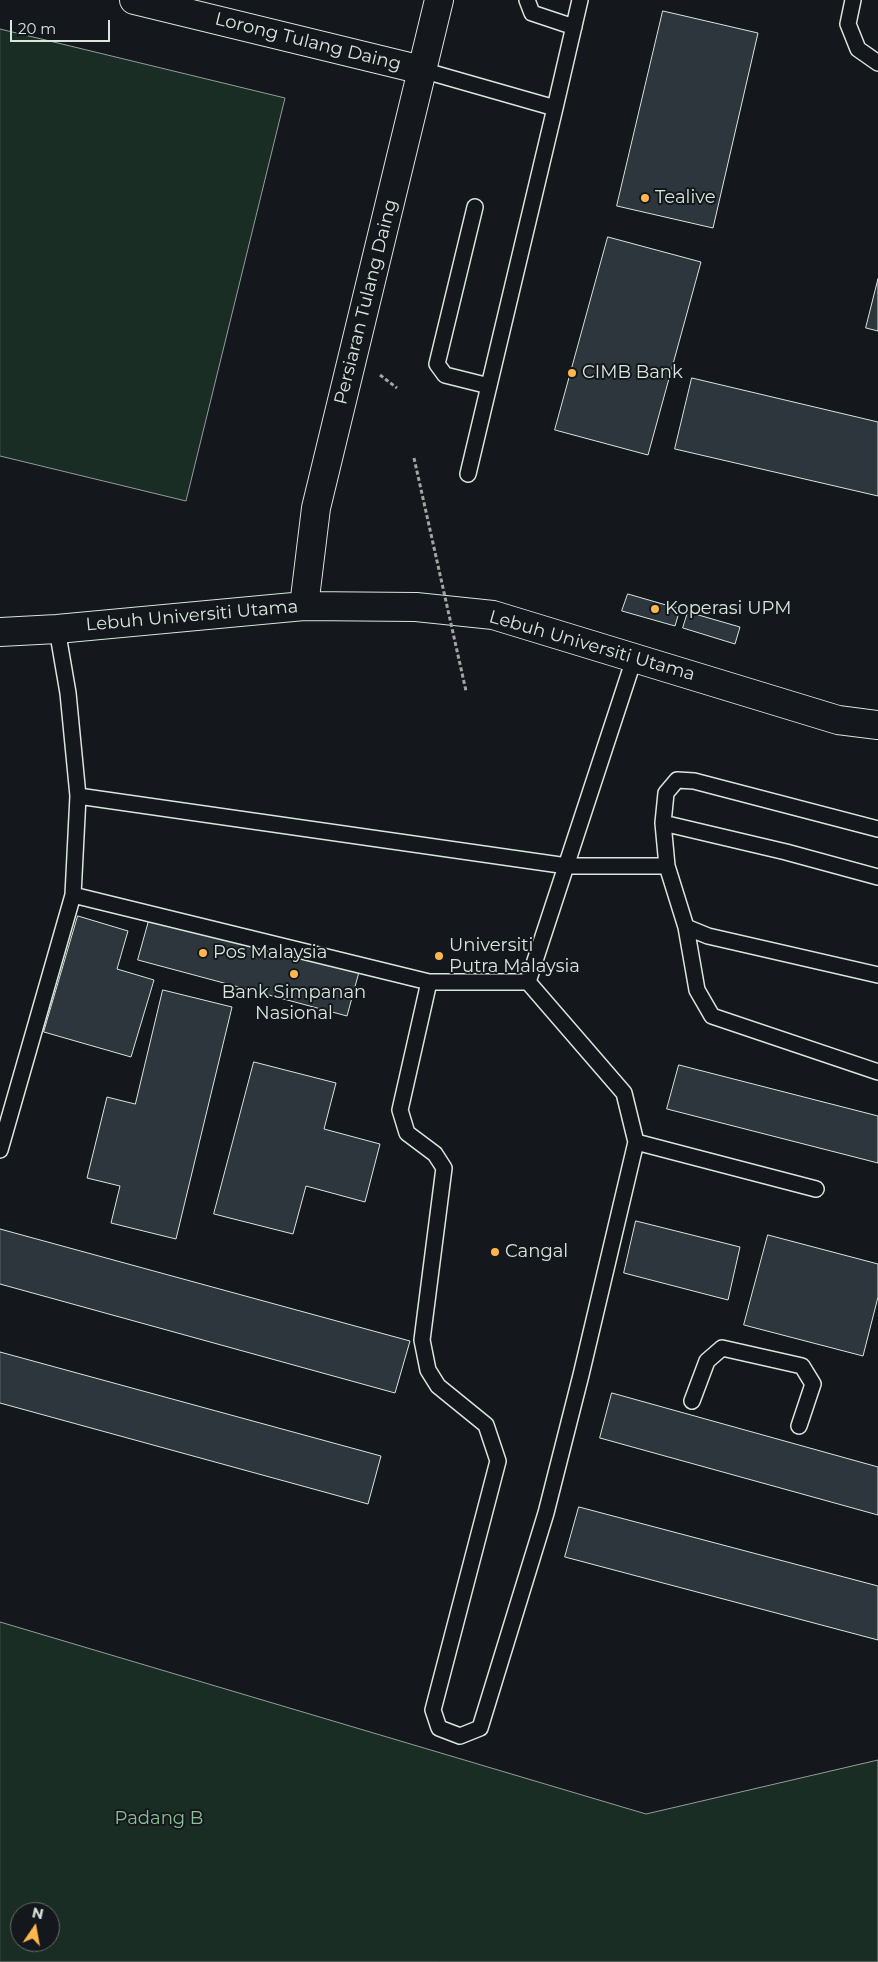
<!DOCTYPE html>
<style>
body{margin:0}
#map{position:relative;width:878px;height:1962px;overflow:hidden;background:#14181c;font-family:Montserrat,sans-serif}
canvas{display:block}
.north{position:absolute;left:10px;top:1902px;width:50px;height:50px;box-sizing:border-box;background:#14181c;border:1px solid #626a69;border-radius:50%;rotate:12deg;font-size:14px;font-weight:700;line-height:20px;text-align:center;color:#d8e6dc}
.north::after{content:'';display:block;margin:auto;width:18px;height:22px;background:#ffb74d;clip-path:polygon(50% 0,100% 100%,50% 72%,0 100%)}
.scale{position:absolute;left:10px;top:20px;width:100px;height:22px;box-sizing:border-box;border:2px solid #d8e6dc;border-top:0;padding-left:6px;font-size:15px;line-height:18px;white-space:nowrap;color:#d8e6dc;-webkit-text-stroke:4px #14181c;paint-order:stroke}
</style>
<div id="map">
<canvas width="878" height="1962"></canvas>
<div class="north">N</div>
<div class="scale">20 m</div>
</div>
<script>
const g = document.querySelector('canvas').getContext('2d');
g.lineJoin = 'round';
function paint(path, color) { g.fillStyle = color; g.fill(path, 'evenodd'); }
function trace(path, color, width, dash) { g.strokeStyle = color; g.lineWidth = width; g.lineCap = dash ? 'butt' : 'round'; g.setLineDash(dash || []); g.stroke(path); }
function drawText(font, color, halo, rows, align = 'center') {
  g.font = font + ' Montserrat,sans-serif'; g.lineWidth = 4; g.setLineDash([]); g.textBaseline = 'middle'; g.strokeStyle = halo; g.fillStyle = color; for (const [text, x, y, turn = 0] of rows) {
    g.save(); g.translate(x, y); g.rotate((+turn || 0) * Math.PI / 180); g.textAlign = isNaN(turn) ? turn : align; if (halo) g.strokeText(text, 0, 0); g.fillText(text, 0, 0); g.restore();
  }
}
const green = new Path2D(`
 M0,29L285,98L186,501L0,456Z
 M0,1622L646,1814L878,1760V1962H0ZM20,1912H50V1942H20Z`);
paint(green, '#1a2d24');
trace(green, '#939e99', 1);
const building = new Path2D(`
 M663,11L758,33L713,228L617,206Z
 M608,237L701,262L648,455L555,430Z
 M878,279V331L866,328Z
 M692,378L878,422V496L675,449Z
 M628,594L680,609L675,626L622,611Z
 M688,612L740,627L735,644L683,628Z
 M78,916L128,931L117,969L154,980L131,1057L44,1032Z
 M150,917L359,972L347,1016L138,960Z
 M163,990L232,1007L176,1239L111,1223L120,1186L87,1178L107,1097L135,1104Z
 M254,1062L336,1083L324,1129L380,1144L365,1202L306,1186L293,1234L214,1214Z
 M679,1065L878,1116V1163L667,1109Z
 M636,1221L740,1247L728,1300L624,1273Z
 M0,1229L410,1341L395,1393L0,1284Z
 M768,1235L878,1264V1297L863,1356L744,1325Z
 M0,1352L381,1456L368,1504L0,1403Z
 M612,1393L878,1467V1515L600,1438Z
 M579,1507L878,1586V1640L565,1557Z`);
paint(building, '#2c363c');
trace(building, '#d8e6dc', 1);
const service = new Path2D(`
 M527,0L532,13L574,27
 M853,0L848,24L858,49L878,63
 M422,70L555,108L580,0
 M475,207L437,364L445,375L489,386
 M468,474L555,108
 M635,656L528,982L624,1093L636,1142L816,1189
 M78,796L567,866H667
 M663,823L666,793L677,780L694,781L878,829
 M878,877L786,852L663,823L667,866L686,927L708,936L878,975
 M73,895L429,982H528
 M686,927L697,990L712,1016L878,1072
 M429,982L400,1110L407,1133L435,1154L444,1168L422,1340L428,1370L438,1386L486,1425L498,1461L433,1710L439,1728L460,1736L480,1728L546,1513L581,1375L636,1142
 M0,1150L73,895L78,796L68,693L57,629
 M692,1401L707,1361L722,1348L802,1366L813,1384L799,1426`);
const minor = new Path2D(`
 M134,0L422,70`);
const tertiary = new Path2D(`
 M304,606L316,508L439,0
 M0,632L57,629L304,606L416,607L493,615L838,720L878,725`);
trace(service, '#d8e6dc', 18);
trace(minor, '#d8e6dc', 30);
trace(tertiary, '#d8e6dc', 30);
trace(new Path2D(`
 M380,375L397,388`), '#9da8a2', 3, [4, 2.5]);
trace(service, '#14181c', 15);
trace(minor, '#14181c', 28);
trace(tertiary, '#14181c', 28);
trace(new Path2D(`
 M414,458L466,691`), '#9da8a2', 3, [4, 2.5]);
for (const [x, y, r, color] of [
 [645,198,5,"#ffb74d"],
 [572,373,5,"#ffb74d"],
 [655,609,5,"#ffb74d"],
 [203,953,5,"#ffb74d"],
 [439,956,5,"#ffb74d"],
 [294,974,5,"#ffb74d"],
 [495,1252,5,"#ffb74d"]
]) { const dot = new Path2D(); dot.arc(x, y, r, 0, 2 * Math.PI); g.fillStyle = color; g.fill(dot); trace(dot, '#14181c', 2); }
drawText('18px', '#d8e6dc', '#14181c', [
 ["Lorong Tulang Daing",308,42,14],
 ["Persiaran Tulang Daing",366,302,-76],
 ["Lebuh Universiti Utama",192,616,-5],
 ["Lebuh Universiti Utama",592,646,16]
]);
drawText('18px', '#d8e6dc', '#14181c', [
 ["Tealive",655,198],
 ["CIMB Bank",582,373],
 ["Koperasi UPM",665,609],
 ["Universiti",449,946],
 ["Putra Malaysia",449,967],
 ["Pos Malaysia",213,953],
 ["Bank Simpanan",294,993,"center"],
 ["Nasional",294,1014,"center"],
 ["Cangal",505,1252]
], 'left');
drawText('18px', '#8ac095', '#14181c', [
 ["Padang B",159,1819]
]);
</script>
